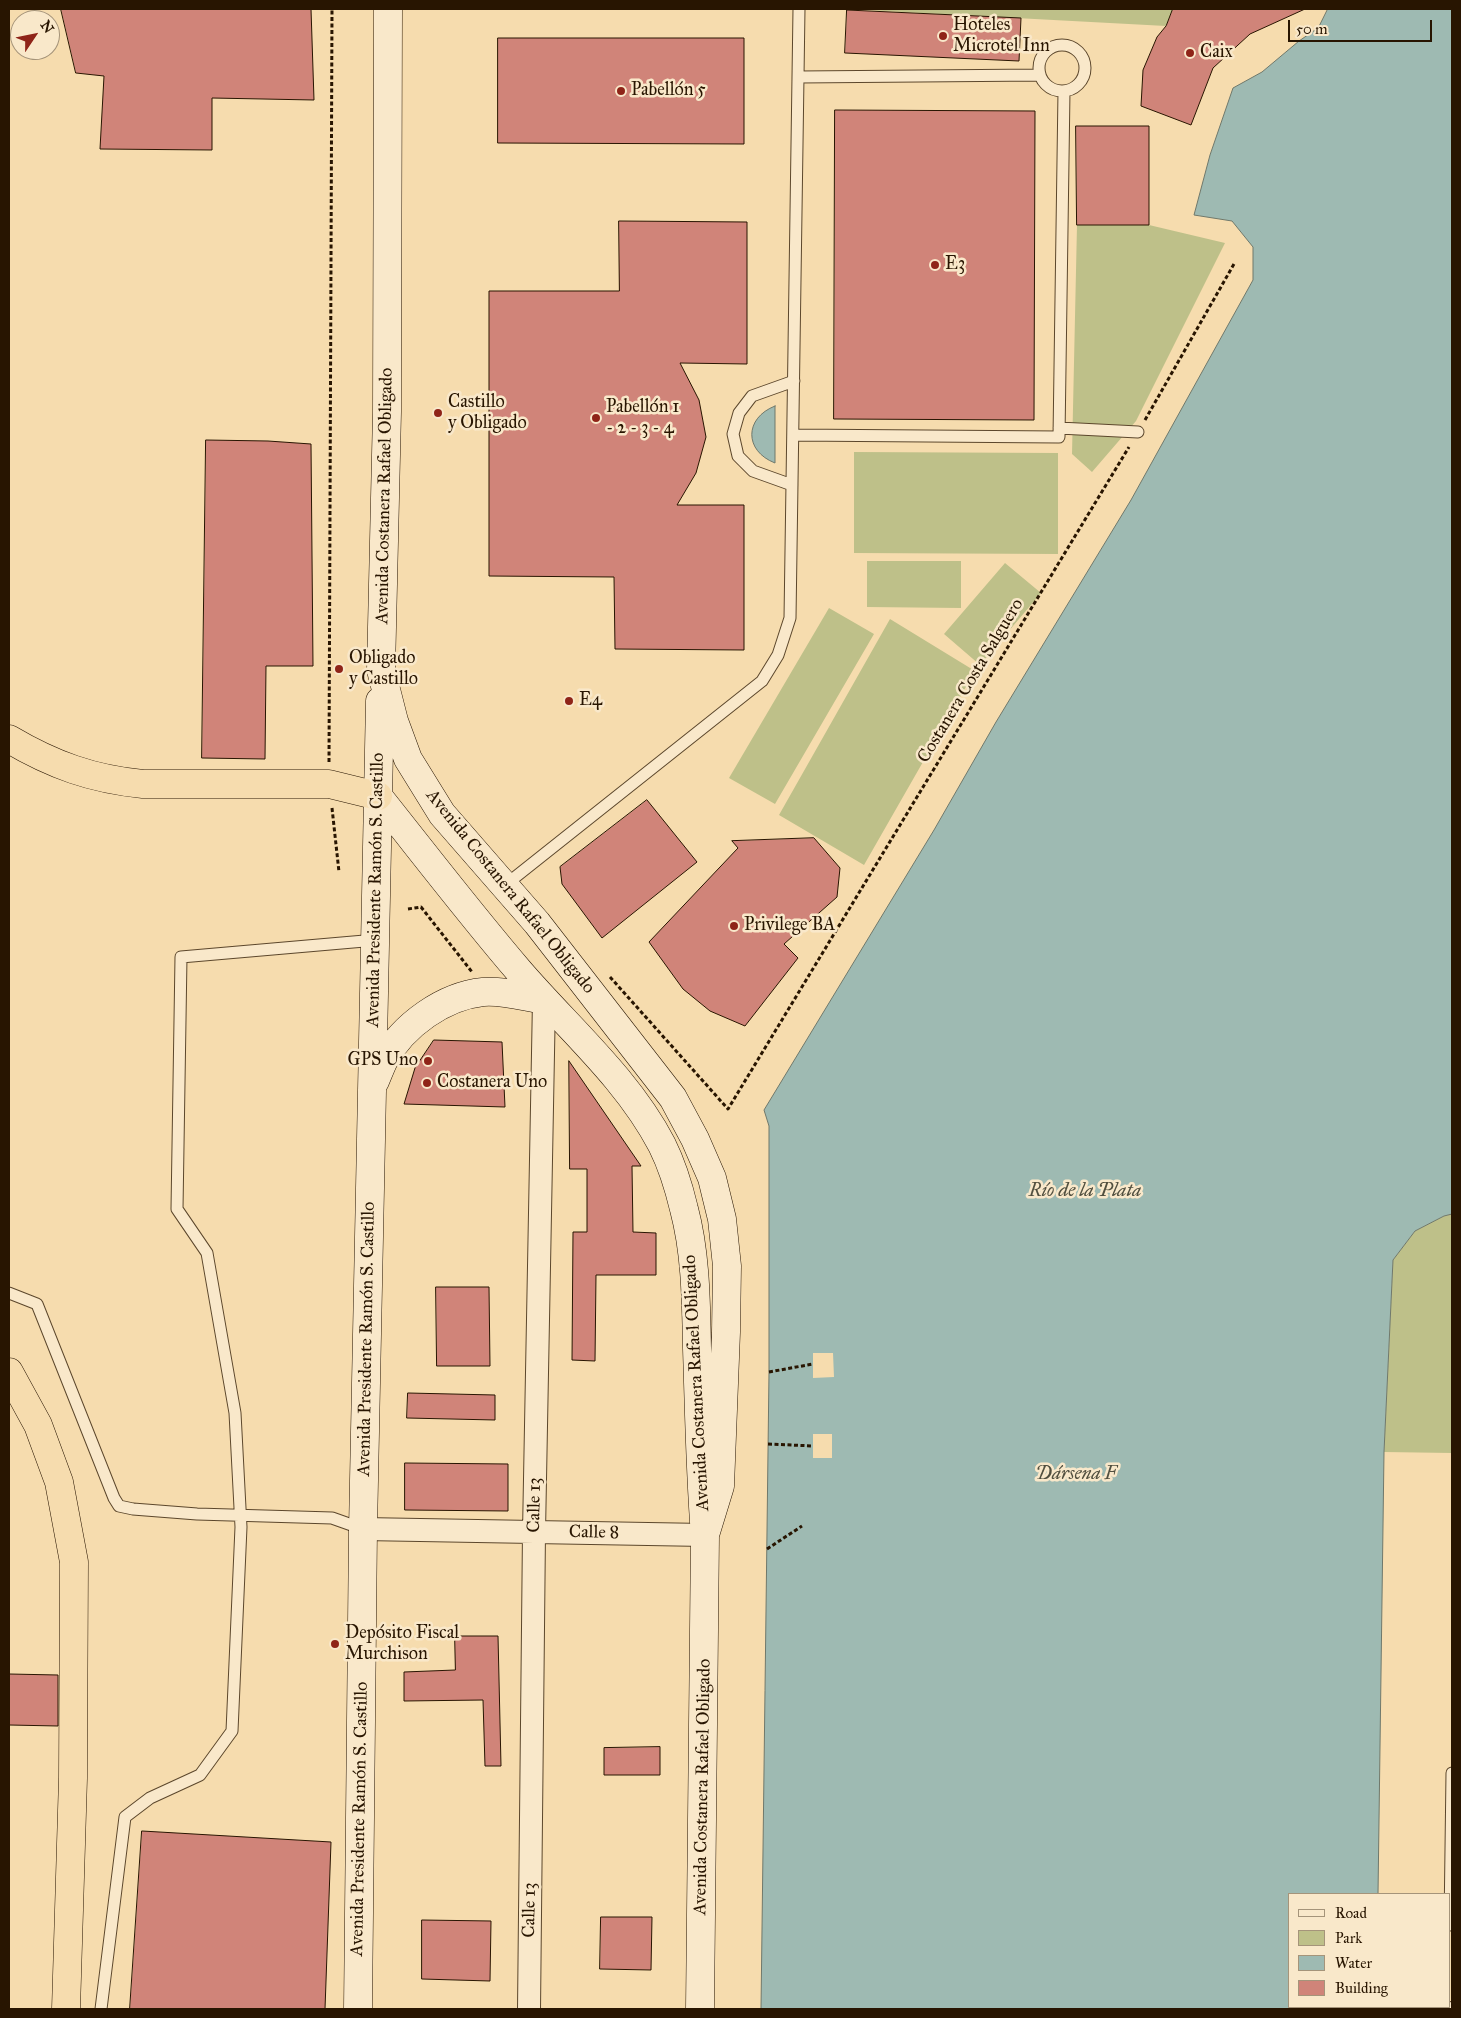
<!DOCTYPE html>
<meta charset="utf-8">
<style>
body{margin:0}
#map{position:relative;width:1461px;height:2018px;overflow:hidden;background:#f6dcae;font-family:"IM FELL Great Primer",serif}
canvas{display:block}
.frame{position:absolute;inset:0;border:10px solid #281501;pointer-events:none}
.legend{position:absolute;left:1288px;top:1893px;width:162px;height:115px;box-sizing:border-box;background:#f9e8ca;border:1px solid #a5947a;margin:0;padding:6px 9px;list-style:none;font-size:15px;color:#281501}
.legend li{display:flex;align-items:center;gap:10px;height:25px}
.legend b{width:25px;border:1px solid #a5947a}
.north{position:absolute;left:10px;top:10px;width:50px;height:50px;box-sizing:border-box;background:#f9e8ca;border:1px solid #a5947a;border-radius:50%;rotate:56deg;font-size:14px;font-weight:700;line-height:20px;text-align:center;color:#281501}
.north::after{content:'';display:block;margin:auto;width:18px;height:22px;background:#8f2418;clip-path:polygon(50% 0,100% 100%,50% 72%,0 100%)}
.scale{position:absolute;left:1288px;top:20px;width:144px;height:22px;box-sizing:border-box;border:2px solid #281501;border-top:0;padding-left:6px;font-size:15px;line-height:18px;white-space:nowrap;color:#281501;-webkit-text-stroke:4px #f9e8ca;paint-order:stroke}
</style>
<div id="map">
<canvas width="1461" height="2018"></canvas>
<div class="frame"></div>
<ul class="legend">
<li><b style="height:6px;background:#f9e8ca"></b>Road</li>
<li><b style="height:14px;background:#bec089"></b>Park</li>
<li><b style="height:14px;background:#9ebab2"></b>Water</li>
<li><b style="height:14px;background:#d08479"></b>Building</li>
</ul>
<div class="north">N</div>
<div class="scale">50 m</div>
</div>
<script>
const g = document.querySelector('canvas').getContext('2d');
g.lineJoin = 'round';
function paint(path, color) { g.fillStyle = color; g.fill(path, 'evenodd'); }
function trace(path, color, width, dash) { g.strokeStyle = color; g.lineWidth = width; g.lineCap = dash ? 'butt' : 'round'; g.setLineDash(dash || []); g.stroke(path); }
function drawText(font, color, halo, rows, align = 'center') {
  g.font = font + ' "IM FELL Great Primer",serif'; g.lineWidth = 5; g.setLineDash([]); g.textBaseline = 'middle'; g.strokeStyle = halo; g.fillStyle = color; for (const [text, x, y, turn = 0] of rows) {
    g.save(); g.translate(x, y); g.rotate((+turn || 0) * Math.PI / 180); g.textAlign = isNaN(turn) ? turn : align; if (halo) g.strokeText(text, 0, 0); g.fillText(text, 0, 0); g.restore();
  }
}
paint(new Path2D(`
 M847,9H1173L1166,26Z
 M1077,225H1149L1225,243L1136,421L1092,472L1072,454Z
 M854,452L1058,453V554L854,553Z
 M867,561H961V608L867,607Z
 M1005,563L1041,593L980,665L944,634Z
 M829,608L874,634L775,804L729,778Z
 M890,619L975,671L864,865L779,815Z
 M1452,1214V1453L1384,1452L1393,1260L1415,1231L1444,1216Z`), '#bec089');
const water = new Path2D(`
 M1328,9H1452V1214L1444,1216L1415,1231L1393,1260L1384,1452L1378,1894H1290V2007H1376V2009H761L769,1372V1126L764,1110L934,830L996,722L1131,500L1253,280V247L1232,221L1194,215L1210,155L1233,88L1262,72L1299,41L1318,28Z
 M775,406V463C744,451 744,418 775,406Z`);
paint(water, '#9ebab2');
trace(water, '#6f786b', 1);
paint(new Path2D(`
 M813,1353H833L834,1377L813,1378Z
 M813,1434H832V1458H813Z`), '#f6dcae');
const building = new Path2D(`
 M61,9H311L314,100L212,98V150L100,149L104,76L76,73Z
 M1173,9H1305L1250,34L1213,68L1191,125L1141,106L1143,70L1157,37L1166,26Z
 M847,10L1021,18L1019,61L845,53Z
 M498,38H744V144L498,143Z
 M835,110L1035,111L1034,420L834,419Z
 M1076,126H1149V225H1077Z
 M619,221L747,222V364L680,363L699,400L706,437L696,473L677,505H744V650L615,649L614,577L489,576V291H619Z
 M206,440L268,441L311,444L313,666H266L265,759L202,758Z
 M647,800L697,862L602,938L562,884L560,867Z
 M814,838L840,868L837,897L784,944L798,958L745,1026L710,1011L683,989L649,942L738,848L732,841Z
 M434,1040L502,1042L505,1107L404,1104L415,1068Z
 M569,1061L641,1166H632L633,1232L656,1233V1275H596L595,1361L572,1360L573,1232H587V1169H570Z
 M436,1287H489L490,1366H437Z
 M408,1393L495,1395V1420L407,1418Z
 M405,1463L508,1464V1511L405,1510Z
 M455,1636H498L501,1766H485L483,1700L404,1701V1672L455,1670Z
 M9,1674L58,1675V1726L9,1725Z
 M660,1747V1775H604V1748Z
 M142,1831L331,1842L325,2009H130Z
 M601,1917H652L651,1970L600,1969Z
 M422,1920L491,1921L490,1981L422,1979Z`);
paint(building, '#d08479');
trace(building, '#281501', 1);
const lane = new Path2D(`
 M1039 68a23 23 0 1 1 46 0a23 23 0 1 1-46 0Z
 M799,77L1040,75
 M1059,428L1138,432
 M793,435L1059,437L1064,91
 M792,485L753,471L738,456L733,434L739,413L752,396L794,381
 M504,886L762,681L778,655L790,618L799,9
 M9,1293L37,1304L114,1498L119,1506L133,1509L197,1514L332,1518L363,1529
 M1450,1925L1452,1773
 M101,2009L125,1817L150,1798L200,1775L232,1731L241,1527L235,1413L207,1253L177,1209L181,957L376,940
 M1448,2009V2007`);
const street = new Path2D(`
 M363,1529L705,1535
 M529,2009L534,1532L544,1000`);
const secondary = new Path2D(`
 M388,9L387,412L381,670L394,721L408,759L442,814L537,923L673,1098L695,1139L712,1178L722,1219L727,1266L726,1332L720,1486L705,1535
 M378,796C425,855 471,915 519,971C568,1028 627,1078 662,1145C672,1165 679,1188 684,1209C696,1254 696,1302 697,1348C699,1411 700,1473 705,1535L700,2009
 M375,1081C378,1074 381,1066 384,1060C403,1025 444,996 483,992C502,990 525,997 544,1000
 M358,2009L363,1529L380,701`);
const highway = new Path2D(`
 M9,739C53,765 92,779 143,784H329L378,796
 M9,1372L38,1425L59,1482L74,1562L73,1778L66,2009`);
trace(lane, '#5c472c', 13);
trace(street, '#5c472c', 24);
trace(secondary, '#281501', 29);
trace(highway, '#281501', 29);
trace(new Path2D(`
 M1145,420L1234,264
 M329,762L332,9
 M332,808L339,872
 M408,909L421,907L472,972
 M610,977L728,1109L1129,447
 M769,1372L813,1364
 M768,1444L813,1446
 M767,1549L802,1526`), '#281501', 3, [4, 2.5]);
trace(lane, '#f9e8ca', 11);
trace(street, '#f9e8ca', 22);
trace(secondary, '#f9e8ca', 28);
trace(highway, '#f6dcae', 28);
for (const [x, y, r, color] of [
 [943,36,5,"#8f2418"],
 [1190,53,5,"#8f2418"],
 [621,91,5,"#8f2418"],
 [935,265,5,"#8f2418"],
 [438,413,5,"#8f2418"],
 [596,418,5,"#8f2418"],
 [339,669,5,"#8f2418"],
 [569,701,5,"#8f2418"],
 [734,926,5,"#8f2418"],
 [428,1061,5,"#8f2418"],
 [427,1083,5,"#8f2418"],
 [335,1644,5,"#8f2418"]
]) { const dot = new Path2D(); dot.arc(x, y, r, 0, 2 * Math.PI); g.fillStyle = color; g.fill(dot); trace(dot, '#f9e8ca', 2); }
drawText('18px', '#281501', '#f9e8ca', [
 ["Hoteles",953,26],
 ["Microtel Inn",953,47],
 ["Caix",1200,53],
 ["Pabellón 5",631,91],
 ["E3",945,265],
 ["Castillo",448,403],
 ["y Obligado",448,424],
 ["Pabellón 1",606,408],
 ["- 2 - 3 - 4",606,429],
 ["Obligado",349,659],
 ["y Castillo",349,680],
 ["E4",579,701],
 ["Privilege BA",744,926],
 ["GPS Uno",418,1061,"right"],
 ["Costanera Uno",437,1083],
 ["Depósito Fiscal",345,1634],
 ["Murchison",345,1655]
], 'left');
drawText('18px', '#281501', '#f9e8ca', [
 ["Avenida Costanera Rafael Obligado",385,496,-89],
 ["Costanera Costa Salguero",971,681,-59],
 ["Avenida Presidente Ramón S. Castillo",376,890,-89],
 ["Avenida Costanera Rafael Obligado",510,892,51],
 ["Avenida Presidente Ramón S. Castillo",367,1339,-89],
 ["Avenida Costanera Rafael Obligado",697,1383,-93],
 ["Calle 13",535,1505,-89],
 ["Calle 8",594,1533,1],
 ["Avenida Costanera Rafael Obligado",703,1787,-89],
 ["Avenida Presidente Ramón S. Castillo",360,1819,-89],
 ["Calle 13",530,1910,-89]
]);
drawText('italic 19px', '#514f3f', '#f9e8ca', [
 ["Río de la Plata",1085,1191],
 ["Dársena F",1076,1474]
]);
</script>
